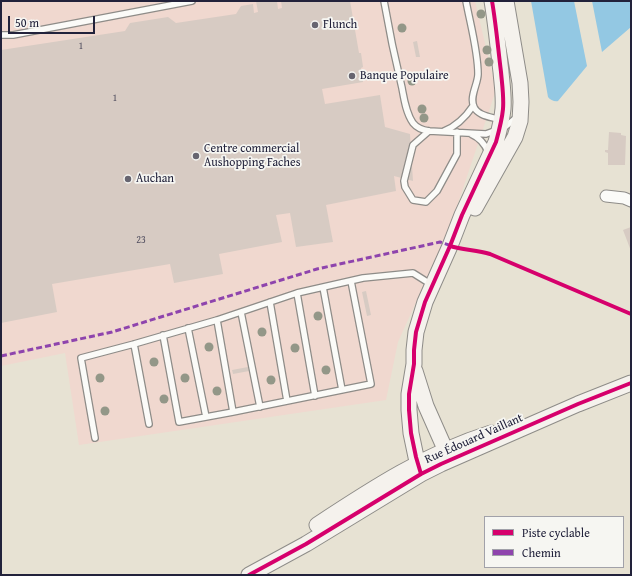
<!DOCTYPE html>
<meta charset="utf-8">
<style>
body{margin:0}
#map{position:relative;width:632px;height:576px;overflow:hidden;background:#e7e2d3;font-family:"Gentium Book Plus",serif}
canvas{display:block}
.frame{position:absolute;inset:0;border:2px solid #22223b;pointer-events:none}
.legend{position:absolute;left:484px;top:516px;width:140px;height:52px;box-sizing:border-box;background:#f6f6f2;border:1px solid #a1a1a9;margin:0;padding:5px 7px;list-style:none;font-size:12px;color:#22223b}
.legend li{display:flex;align-items:center;gap:8px;height:20px}
.legend b{width:20px;border:1px solid #a1a1a9}
.scale{position:absolute;left:8px;top:16px;width:87px;height:18px;box-sizing:border-box;border:2px solid #22223b;border-top:0;padding-left:5px;font-size:12px;line-height:14px;white-space:nowrap;color:#22223b;-webkit-text-stroke:3px #f6f6f2;paint-order:stroke}
</style>
<div id="map">
<canvas width="632" height="576"></canvas>
<div class="frame"></div>
<ul class="legend">
<li><b style="height:5px;background:#d6006c"></b>Piste cyclable</li>
<li><b style="height:5px;background:#8e44ad"></b>Chemin</li>
</ul>
<div class="scale">50 m</div>
</div>
<script>
const g = document.querySelector('canvas').getContext('2d');
g.lineJoin = 'round';
function paint(path, color) { g.fillStyle = color; g.fill(path, 'evenodd'); }
function trace(path, color, width, dash) { g.strokeStyle = color; g.lineWidth = width; g.lineCap = dash ? 'butt' : 'round'; g.setLineDash(dash || []); g.stroke(path); }
function drawText(font, color, halo, rows, align = 'center') {
  g.font = font + ' "Gentium Book Plus",serif'; g.lineWidth = 3.5; g.setLineDash([]); g.textBaseline = 'middle'; g.strokeStyle = halo; g.fillStyle = color; for (const [text, x, y, turn = 0] of rows) {
    g.save(); g.translate(x, y); g.rotate((+turn || 0) * Math.PI / 180); g.textAlign = isNaN(turn) ? turn : align; if (halo) g.strokeText(text, 0, 0); g.fillText(text, 0, 0); g.restore();
  }
}
paint(new Path2D(`
 M1,1H475L496,90L450,227L398,342L386,400L79,445L65,353L1,366Z`), '#f0d8cf');
paint(new Path2D(`
 M531,1H574L587,66L558,101C555,102 550,100 548,97Z
 M592,1H631V27L602,52Z`), '#93c8e3');
paint(new Path2D(`
 M256,1H277L278,9L282,8L281,1H350L359,53H361L363,67L361,68L363,82L322,89L325,104L380,95L385,127L410,134L413,181L394,176L396,191L326,205L333,242L296,247L290,213L276,215L282,242L219,254L223,274L174,283L170,264L52,284L57,312L1,323V50L125,31L130,23L168,17L176,23L236,14L241,6L253,4L254,13L258,12Z
 M417,41L420,57H416L413,42Z
 M609,132L621,133V135L626,136L625,165H608V153L605,152V150H608Z
 M631,227V251L623,230Z
 M366,291L371,315L367,316L362,292Z
 M248,367L249,371L233,374L232,370Z`), '#d7cbc3');
const lane = new Path2D(`
 M384,1C389,30 395,59 402,88C404,99 406,113 413,123C417,128 422,130 429,131L486,134L505,127L517,117
 M466,1C470,23 478,51 478,74C478,84 469,97 474,107C478,116 492,117 500,120
 M1,35H13L192,1
 M429,131L413,145L404,181L405,187L413,200L426,202L437,191L457,154V132
 M444,131C457,126 465,118 473,106
 M471,134C480,138 485,144 488,152
 M323,287L342,390
 M297,293L315,396
 M270,302L287,401
 M241,312L260,407
 M217,320L233,412
 M188,328L206,417
 M163,335L179,422L233,412L371,384L351,281
 M134,344L149,424
 M95,438L81,358L134,344L217,320L297,293L363,278L413,273L432,285`);
const street = new Path2D(`
 M606,196L624,198L631,201`);
const secondary = new Path2D(`
 M475,208L515,137L520,121L521,102L520,83L506,1
 M415,371L426,406L449,458
 M421,474L416,457L411,433L409,410V394L414,364V350L416,332L425,302L450,246L462,215L496,142C499,131 502,120 503,109C504,96 502,84 501,72C498,48 496,24 492,1
 M317,525C373,488 427,453 491,433
 M249,575L306,544L421,474L441,464L578,404L631,383`);
trace(lane, '#8e8c88', 8);
trace(street, '#8e8c88', 13);
trace(secondary, '#8e8c88', 17);
trace(lane, '#fbfbf8', 5.5);
trace(street, '#fbfbf8', 11);
trace(secondary, '#f5f2ed', 15);
trace(new Path2D(`
 M1,356L112,332L317,269L440,242L452,246`), '#8e44ad', 3, [6, 3]);
trace(new Path2D(`
 M450,246C463,250 477,250 490,254L631,314
 M421,474L416,457L411,433L409,410V394L414,364V350L416,332L425,302L450,246L462,215L496,142C499,131 502,120 503,109C504,96 502,84 501,72C498,48 496,24 492,1
 M249,575L306,544L421,474L441,464L578,404L631,383`), '#d6006c', 4);
g.fillStyle = '#939788';
for (const [x, y] of [
 [481,14],
 [402,28],
 [487,50],
 [489,62],
 [412,81],
 [422,109],
 [424,118],
 [318,316],
 [262,332],
 [209,347],
 [295,348],
 [154,362],
 [326,370],
 [100,378],
 [185,378],
 [271,380],
 [217,391],
 [164,399],
 [105,411]
]) { g.beginPath(); g.arc(x, y, 4.5, 0, 2 * Math.PI); g.fill(); }
for (const [x, y, r, color] of [
 [315,25,4,"#676570"],
 [352,76,4,"#676570"],
 [196,156,4,"#676570"],
 [128,179,4,"#676570"]
]) { const dot = new Path2D(); dot.arc(x, y, r, 0, 2 * Math.PI); g.fillStyle = color; g.fill(dot); trace(dot, '#f6f6f2', 1.5); }
drawText('10px', '#504d5e', null, [
 ["1",81,46],
 ["1",115,98],
 ["23",141,240]
]);
drawText('12px', '#22223b', '#f6f6f2', [
 ["Flunch",323,25],
 ["Banque Populaire",360,76],
 ["Centre commercial",204,149],
 ["Aushopping Faches",204,163],
 ["Auchan",136,179]
], 'left');
drawText('12px', '#22223b', '#f6f6f2', [
 ["Rue Édouard Vaillant",474,439,-24]
]);
</script>
